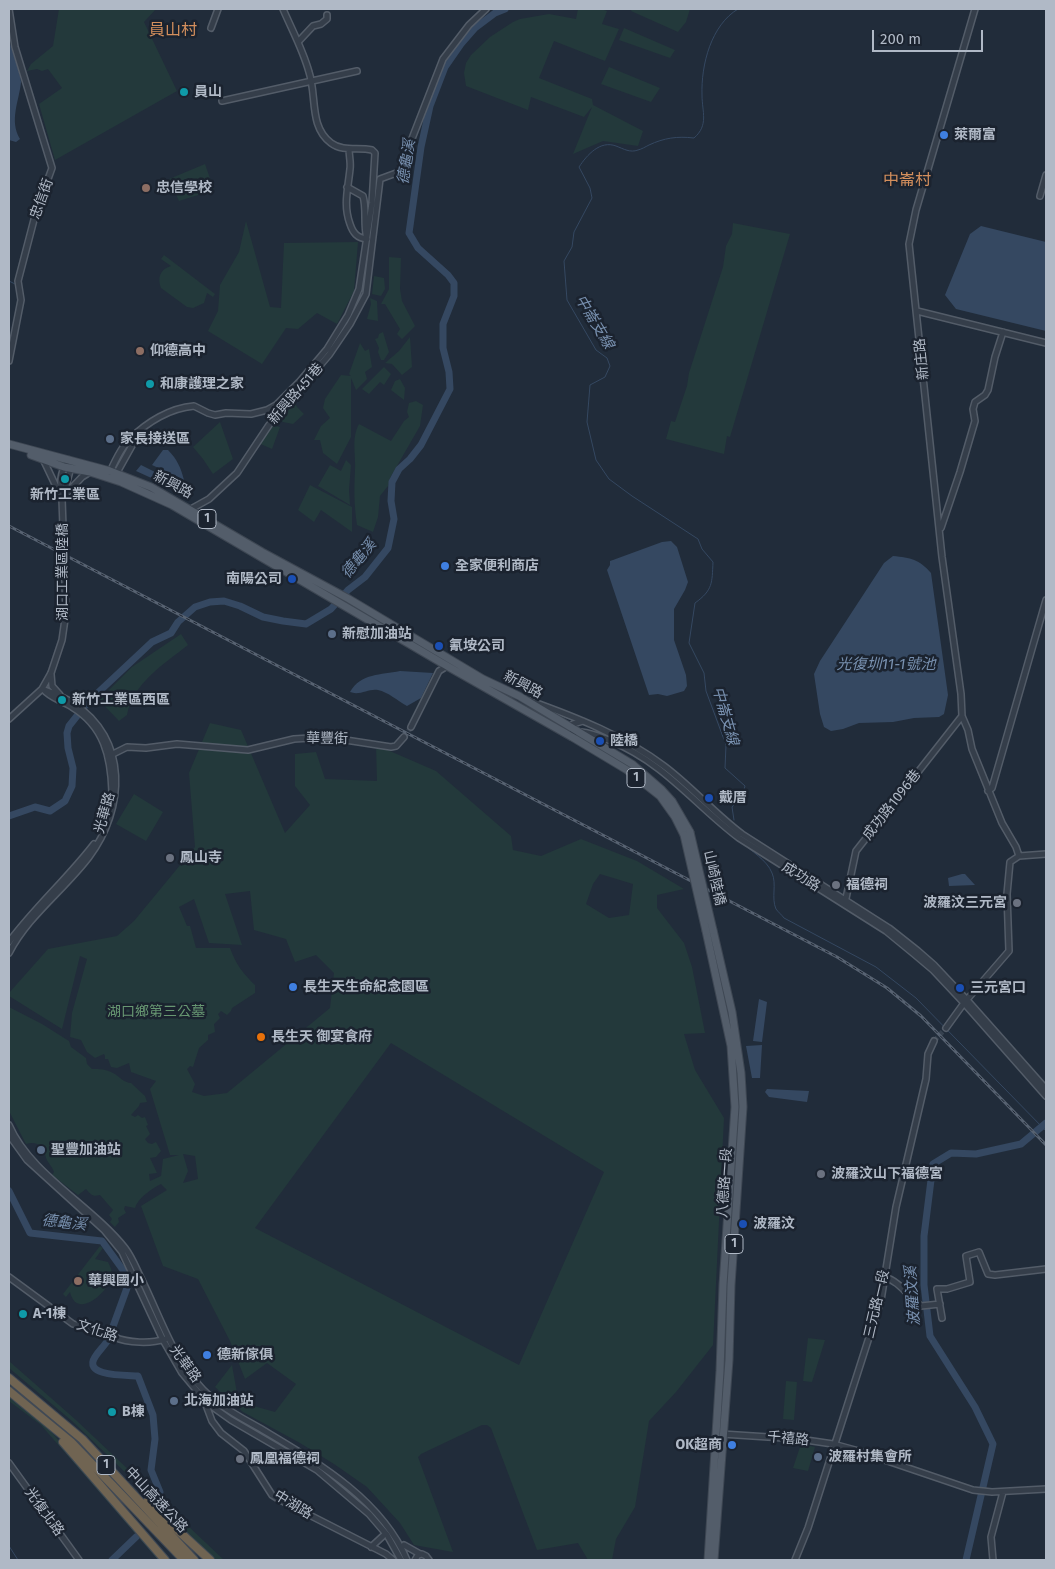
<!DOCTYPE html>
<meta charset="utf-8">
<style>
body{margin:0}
#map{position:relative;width:1055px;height:1569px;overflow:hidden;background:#212c3a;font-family:"Fira Sans",sans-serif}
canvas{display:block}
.frame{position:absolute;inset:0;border:10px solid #b0b9c6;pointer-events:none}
.scale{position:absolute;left:872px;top:30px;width:111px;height:22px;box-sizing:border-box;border:2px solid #b0b9c6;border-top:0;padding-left:6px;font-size:15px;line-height:18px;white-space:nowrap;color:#b0b9c6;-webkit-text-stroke:4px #1b232f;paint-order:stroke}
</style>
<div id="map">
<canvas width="1055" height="1569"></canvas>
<div class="frame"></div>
<div class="scale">200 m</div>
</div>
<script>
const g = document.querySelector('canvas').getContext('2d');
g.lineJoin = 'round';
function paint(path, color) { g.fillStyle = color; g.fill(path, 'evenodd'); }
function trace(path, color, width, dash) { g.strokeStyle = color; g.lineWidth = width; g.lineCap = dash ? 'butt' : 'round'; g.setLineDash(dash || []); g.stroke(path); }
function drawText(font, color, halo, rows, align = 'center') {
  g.font = font + ' "Fira Sans","Noto Sans TC",sans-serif'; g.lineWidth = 5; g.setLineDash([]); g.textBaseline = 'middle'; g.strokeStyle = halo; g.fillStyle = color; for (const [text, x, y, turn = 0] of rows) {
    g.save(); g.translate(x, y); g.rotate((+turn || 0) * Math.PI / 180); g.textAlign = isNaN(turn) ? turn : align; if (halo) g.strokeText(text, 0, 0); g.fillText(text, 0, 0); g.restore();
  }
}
paint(new Path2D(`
 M59,9H156L144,22L177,91L55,160L39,104L62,88L48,69L42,71L37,69L27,71L31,64L53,46Z
 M578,9H601L607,11L602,24L619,29L605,61L554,41L539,78L592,99L593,105L643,131L638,146L603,141L573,154L592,107L584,117L531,97L528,110L466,86L464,73L466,63L471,55L490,37L513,22L520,19L549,14L576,19Z
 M632,9H690L686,22L678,32L631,11Z
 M624,28L675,50L670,58L619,40Z
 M609,67L660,88L651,102L601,84Z
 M205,164L214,190L179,201L169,179Z
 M246,221L270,307L281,308L284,243L358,242L354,291L337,324L317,313L298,329L286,328L262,364L208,331L218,311L220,285L239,252Z
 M733,223L790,234L730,437L727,436L724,454L666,439L671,421L675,422L687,386L689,373L723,267L726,246L732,234Z
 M164,255L215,294L213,297L207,293L204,303L193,308L187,307L161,288C157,278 160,269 171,266L161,259Z
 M389,257L401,258L400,289L402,301L415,326L402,339L397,334L400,329L385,304H381L389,289Z
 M374,276L384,278L385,289L381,296L372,294Z
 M370,298L377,301L378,321L367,319L371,304Z
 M383,332L389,352L384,360H381L378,352L379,348L375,339L378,338L379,334Z
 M410,337L412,367L402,375L392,364L385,363L399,351Z
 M360,343L365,351L369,349L372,367L365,372L367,379L356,390L351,378V437L337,464L323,453L320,440H314L321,426L330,418L323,408L325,399L341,375L351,376L349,374Z
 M384,367L391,374L384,385L380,382L369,394L362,389Z
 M400,379L405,388L404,400L391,390L395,381Z
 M292,397L297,407L304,414L293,424L273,420Z
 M416,401L423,405L420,426L390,478L388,486L380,496L378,517L373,532L357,525C354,504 354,491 355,470C356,453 351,439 359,424L391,441L404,421L409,417L407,412L409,403Z
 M220,422L233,459L213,474L203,459L193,447Z
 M269,425L280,427L272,449L256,442Z
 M346,460L351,465L349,490L350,505L318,486L330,465L341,471Z
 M310,485L352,507V532L321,510L314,522L298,510Z
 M181,634L188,645C164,664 133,683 127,715L119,721L99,700L132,667Z
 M210,723L241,730L285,833L310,805L295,786V754L316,752L325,779L377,781L376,745L436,771L511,836L513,850L541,856L581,839L637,861L684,889L657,895V908L684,943L692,967L705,1033L684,1034L695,1070L724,1118L713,1345L676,1392L649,1421L635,1507L616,1539L612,1560H588L578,1543L537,1550L491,1428L487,1425H482L421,1454L418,1457L453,1552L414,1545L400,1523L367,1487L334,1464L300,1443L243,1412L215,1387L232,1365L237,1393L250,1405L275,1412L296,1384L267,1363L245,1379L230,1341L198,1279L163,1266L141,1206L167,1190L161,1184C151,1189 138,1198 135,1208L125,1206L124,1209L126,1213L118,1218L119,1222L115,1227L110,1222L112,1219L109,1215L113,1210L100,1195C93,1197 91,1195 86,1189L78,1195L52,1175L54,1172C52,1166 48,1163 46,1158C45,1155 45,1152 44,1150C40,1143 33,1142 26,1144L9,1111V1007L42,1024L69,1041L71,1047L86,1058L87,1064L92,1069C99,1069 106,1069 113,1073C119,1076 124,1083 131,1083L145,1096L147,1102L140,1103L139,1106L131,1115L135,1117L138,1115L142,1118L145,1117L148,1125L146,1126L150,1134L145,1139L148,1143L152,1144L156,1142L161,1151L156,1157L150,1158L157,1173L149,1174L150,1181L161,1176L163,1159L179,1155H170L150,1089L156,1081L131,1072L129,1063L117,1068L111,1067L108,1059H105V1056L104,1054L95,1058L87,1052L81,1040L70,1037L72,1013L87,959L80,956L62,1029L9,996V993L48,949L117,936L134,921L195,847L189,773ZM600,874L633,884L629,915L609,918L586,904L593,884ZM250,891L254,930L286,939L295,962L316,955L334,973L330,1008L227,1093L204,1096L192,1092L195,1084L187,1069L190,1066L193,1067L199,1048L208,1040V1035L215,1032L214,1024L220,1018L218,1014L221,1011L227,1015L231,1011L232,1008L255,993V985C242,972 237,966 230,948H196L190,926H187L179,907L194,899L209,943L242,945L225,894ZM391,1043L604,1172L519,1365L255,1228ZM183,1154L195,1156L198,1179L183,1183L188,1171Z
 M134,794L163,812L146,841L116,824Z
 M100,1246L103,1248L95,1259L108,1262C110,1266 112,1270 112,1274C112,1289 77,1322 70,1292L66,1297L63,1294Z
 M808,1338L825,1340L812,1382L803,1381Z
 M9,1361L76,1420L224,1560H216L72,1421L9,1368Z
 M786,1381L797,1382L794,1420L783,1419Z
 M9,1394L42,1421L162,1560H158L41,1425L9,1401Z
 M801,1444L815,1447L808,1471L793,1468Z`), '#23393b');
paint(new Path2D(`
 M9,41C12,49 21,75 21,82C19,102 9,120 20,139L16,142L9,140Z
 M981,226L1046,242V331L956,309L945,295L970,234Z
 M163,450H168C177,459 181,468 184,480L152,465Z
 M141,465L185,487L182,492L136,471Z
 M671,541L677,547L688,582L685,590L674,609V640L686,675L687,686L684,691L667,696L658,694L649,695L607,570L610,565V561L613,560L662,542Z
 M893,556C911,558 919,559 931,573L948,695L944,714L939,717L914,718L893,722L859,723L843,729L831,731L824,727L820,714L814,674L820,661L884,563Z
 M400,671L433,673L421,698L407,706C398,701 388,692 378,690C369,688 360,696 350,692C361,673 381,675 400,671Z
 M962,874H965L975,885L949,886L948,878Z
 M759,999L767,1002L762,1042L753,1041Z
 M762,1045L760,1078H752L746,1046Z
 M767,1089L809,1091L807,1102L769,1097L765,1092Z`), '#354861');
trace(new Path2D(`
 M9,281L15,284
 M734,820L732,807L742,796L745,786L725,768L726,745L706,691L704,673L689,643L695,603C713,590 712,583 713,562L702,549L698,539L632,496L609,479L596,460L587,422L590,385L605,377L610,366L607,358L596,350L567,300L564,261L572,247L574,232L592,198L590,188L579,167C587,155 600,140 616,146C624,149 630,153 638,150C642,149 645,147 649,145C664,138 677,136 694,138C709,125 702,112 702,95C701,65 711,25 738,9
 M741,842C751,851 767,860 772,873C777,884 771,898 776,909C778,912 782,915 784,918L876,967L916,998L1046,1131
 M9,1546L18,1560`), '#354861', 1);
trace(new Path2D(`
 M9,816L35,807L50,811L65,801L72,786L73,768L68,748L67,733L69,726L88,702L152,642L171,633L178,622L195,607L210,602L224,601L240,606L263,617L283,621L306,624L331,609L348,590L365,577L388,548L394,519L391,501L392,482L399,469L410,459L421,445L450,389L449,372L443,348V324L454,296V283L448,275L418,248L409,233L421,147L430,106L445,67L461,44L475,28L495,13L505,9
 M9,1191L30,1233L102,1241L123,1270L127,1288L111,1332
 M109,1338C105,1346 99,1350 95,1357C82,1377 128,1375 138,1376L153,1415L155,1439L151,1470L160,1492L159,1498
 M112,1560L136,1537
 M966,1560L993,1444L975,1407L930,1336L924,1285V1236L933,1164L951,1153L976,1154L1021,1144L1046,1123`), '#354861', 7);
trace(new Path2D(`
 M404,737L411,727
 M934,1041L946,1028`), '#36414f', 5, [5, 2.5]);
const minor = new Path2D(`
 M975,9L916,210L909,244L942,557L961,694L962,716L968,730L972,749L1002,823L1016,847L1019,856
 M211,28L218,9
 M298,42L313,26L321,24L327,19V15
 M222,101L357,71
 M347,187L363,196C367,210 363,224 367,239C357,238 353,233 350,224C343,205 348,189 350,169C351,163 349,155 349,149
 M1040,196L1046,175
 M917,311L1046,343
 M9,361L21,300L18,281L36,212L52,168L15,47L9,9
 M43,459L62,499
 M110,472C114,463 122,446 130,439C147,422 170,408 194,406L208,413L215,415L226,413L251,414L267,410L276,405L300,381L327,349L348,315L359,289L372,203L375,153L372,150C358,147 343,152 331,143C309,127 317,96 309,72C303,50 292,30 283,9
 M115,476L134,442V436
 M61,491C60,479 61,470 69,460
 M65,495L82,477L90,472
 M63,497L71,467
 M191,509L209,499L237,473L269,425L329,355L350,324L366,294L380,179L399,172L443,59L469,25L486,9
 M941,528L960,472L975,421L973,409L975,402L985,395L988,390L995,357L1003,332
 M51,674L52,686L60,695
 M43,689C51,699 62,700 72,707C104,726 111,757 112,792
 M531,701C578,718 624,736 664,766C692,787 714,813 742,834L889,928L918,951L934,965L967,1000L1046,1089
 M9,719L42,689L51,673
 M411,727L439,671L447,666
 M581,732C592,733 601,737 611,741C666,764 694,804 739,838L886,931L914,954L933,970L964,1003L1046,1096
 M574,736L572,737L573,724L583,721
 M111,755L127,747L146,748L177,744L248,750L294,739L326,737L391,747L396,746L404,737
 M988,791L992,788L1046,600
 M845,903L856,851L962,716
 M9,942C35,907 68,878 94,844
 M9,953C28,916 64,890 89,857C125,809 129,739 73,703C64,697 53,693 42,689
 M946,1028L964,1003L1009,951L1007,894L1010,862L1019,856L1046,854
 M9,1125C30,1174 92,1206 125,1248C132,1257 136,1268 141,1278C162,1320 175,1367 212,1398C227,1411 246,1420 263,1430C318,1463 381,1499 407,1560
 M9,1135L27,1160L104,1230L122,1252L163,1340L182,1373L207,1403L231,1420L317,1470L369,1514L387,1535L401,1560
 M9,1277L73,1324C82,1327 91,1327 100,1330C105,1332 109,1335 114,1337C128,1343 151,1344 165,1339
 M884,1277C900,1281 908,1297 921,1306L940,1304
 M942,1318L937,1289H947L970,1282L966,1256L979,1252L988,1274L995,1275L1046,1269
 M208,1402L206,1405L212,1421L221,1433L244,1451L272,1495L280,1500L386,1554L393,1560
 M722,1434L799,1439L833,1444L855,1450L973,1490L992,1492L1046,1489
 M9,1463L79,1560
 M404,1545L420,1554
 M371,1547L383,1536
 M415,1560L418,1555L422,1554L426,1556L429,1560
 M795,1560L808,1528L881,1300L896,1207L926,1079L928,1054L934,1041
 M993,1560L991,1537L1003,1492`);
const major = new Path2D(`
 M9,444L110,471L151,487L262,552L349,599L483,679L519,696L632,764L662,790L672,801L690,832
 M31,455L64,467L90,472L121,482L172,505L447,666L572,737L627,770L660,796L675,817L684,835
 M713,930L732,1012L741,1073L743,1107L731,1285L729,1360L714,1560
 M706,931L731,1046L735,1107L723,1285L720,1371L708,1560`);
const highway = new Path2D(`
 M9,1378L82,1439L194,1560
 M9,1391L71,1442L184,1560
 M63,1442L165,1560
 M147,1502L210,1560`);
trace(minor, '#535c68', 8);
trace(major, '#3e4753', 9);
trace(highway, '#404955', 10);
trace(minor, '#353e4a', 5);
trace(major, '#535d6a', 7);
trace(highway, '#706452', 8);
const rail = new Path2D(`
 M9,526L837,957L887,988L921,1016L1046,1145`);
trace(rail, '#576271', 3);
trace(rail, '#1b232f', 1, [4]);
const minorBridge = new Path2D(`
 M51,673L62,640L66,612L62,499`);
const majorBridge = new Path2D(`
 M690,832L713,930
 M684,835L706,931`);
trace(minorBridge, '#535c68', 8, []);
trace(majorBridge, '#3e4753', 9, []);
trace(minorBridge, '#353e4a', 5);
trace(majorBridge, '#535d6a', 7);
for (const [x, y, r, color] of [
 [184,92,5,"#0f9aa8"],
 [944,135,5,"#3f7fe0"],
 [146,188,5,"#8d6e63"],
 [140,351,5,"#8d6e63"],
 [150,384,5,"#0f9aa8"],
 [110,439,5,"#5c6f8a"],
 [65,479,5,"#0f9aa8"],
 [445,566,5,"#3f7fe0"],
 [292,579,5,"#1a4fb4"],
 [332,634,5,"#5c6f8a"],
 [439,646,5,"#1a4fb4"],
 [62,700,5,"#0f9aa8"],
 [600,741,5,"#1a4fb4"],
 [709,798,5,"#1a4fb4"],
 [170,858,5,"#6b7280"],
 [836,885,5,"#6b7280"],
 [1017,903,5,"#6b7280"],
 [293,987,5,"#3f7fe0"],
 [960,988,5,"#1a4fb4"],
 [261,1037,5,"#e8710a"],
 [41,1150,5,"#5c6f8a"],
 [821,1174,5,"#6b7280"],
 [743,1224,5,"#1a4fb4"],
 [78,1281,5,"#8d6e63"],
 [23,1314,5,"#0f9aa8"],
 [207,1355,5,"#3f7fe0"],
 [174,1401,5,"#5c6f8a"],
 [112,1412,5,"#0f9aa8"],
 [732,1445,5,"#3f7fe0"],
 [818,1457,5,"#5c6f8a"],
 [240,1459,5,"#6b7280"]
]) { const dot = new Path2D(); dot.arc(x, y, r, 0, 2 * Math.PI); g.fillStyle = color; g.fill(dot); trace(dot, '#1b232f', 2); }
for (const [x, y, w] of [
 [207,519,18],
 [636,778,18],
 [734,1244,18],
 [106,1465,18]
]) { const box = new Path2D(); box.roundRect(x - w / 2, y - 9.5, w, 19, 4); g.fillStyle = '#1b232f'; g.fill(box); trace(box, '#b0b9c6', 1); }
drawText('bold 12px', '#b0b9c6', null, [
 ["1",207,519],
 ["1",636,778],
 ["1",734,1244],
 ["1",106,1465]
]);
drawText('bold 14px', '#b0b9c6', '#1b232f', [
 ["員山",194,92],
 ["萊爾富",954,135],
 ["忠信學校",156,188],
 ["仰德高中",150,351],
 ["和康護理之家",160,384],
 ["家長接送區",120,439],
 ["新竹工業區",65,495,"center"],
 ["全家便利商店",455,566],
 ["南陽公司",282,579,"right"],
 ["新慰加油站",342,634],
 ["氰垵公司",449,646],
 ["新竹工業區西區",72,700],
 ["陸橋",610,741],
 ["戴厝",719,798],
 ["鳳山寺",180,858],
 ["福德祠",846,885],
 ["波羅汶三元宮",1007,903,"right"],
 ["長生天生命紀念園區",303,987],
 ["三元宮口",970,988],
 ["長生天 御宴食府",271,1037],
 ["聖豐加油站",51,1150],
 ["波羅汶山下福德宮",831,1174],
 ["波羅汶",753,1224],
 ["華興國小",88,1281],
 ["A-1棟",33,1314],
 ["德新傢俱",217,1355],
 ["北海加油站",184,1401],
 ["B棟",122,1412],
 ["OK超商",722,1445,"right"],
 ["波羅村集會所",828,1457],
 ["鳳凰福德祠",250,1459]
], 'left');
drawText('14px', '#b0b9c6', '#1b232f', [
 ["忠信街",42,199,-70],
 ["新庄路",922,359,-96],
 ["新興路451巷",296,394,-49],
 ["新興路",173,485,28],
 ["湖口工業區陸橋",63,572,-90],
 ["新興路",523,685,28],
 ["華豐街",327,739,1],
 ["成功路1096巷",892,805,-52],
 ["光華路",105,813,-74],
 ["成功路",801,877,32],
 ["山崎陸橋",714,878,77],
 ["八德路一段",725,1183,-86],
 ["三元路一段",877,1304,-77],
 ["文化路",97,1331,18],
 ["光華路",185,1364,54],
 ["千禧路",788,1439,5],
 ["中山高速公路",156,1500,47],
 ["中湖路",293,1505,31],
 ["光復北路",44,1512,54]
]);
drawText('14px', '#679772', '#1b232f', [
 ["湖口鄉第三公墓",156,1012]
]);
drawText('italic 15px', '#7890af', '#1b232f', [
 ["德龜溪",407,162,-81],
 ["中崙支線",594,322,59],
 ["德龜溪",359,559,-50],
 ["光復圳11-1號池",886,665],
 ["中崙支線",725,716,74],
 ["德龜溪",64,1223,6],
 ["波羅汶溪",913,1296,-94]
]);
drawText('16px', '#d48f5d', '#1b232f', [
 ["員山村",173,31],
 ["中崙村",907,181]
]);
</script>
